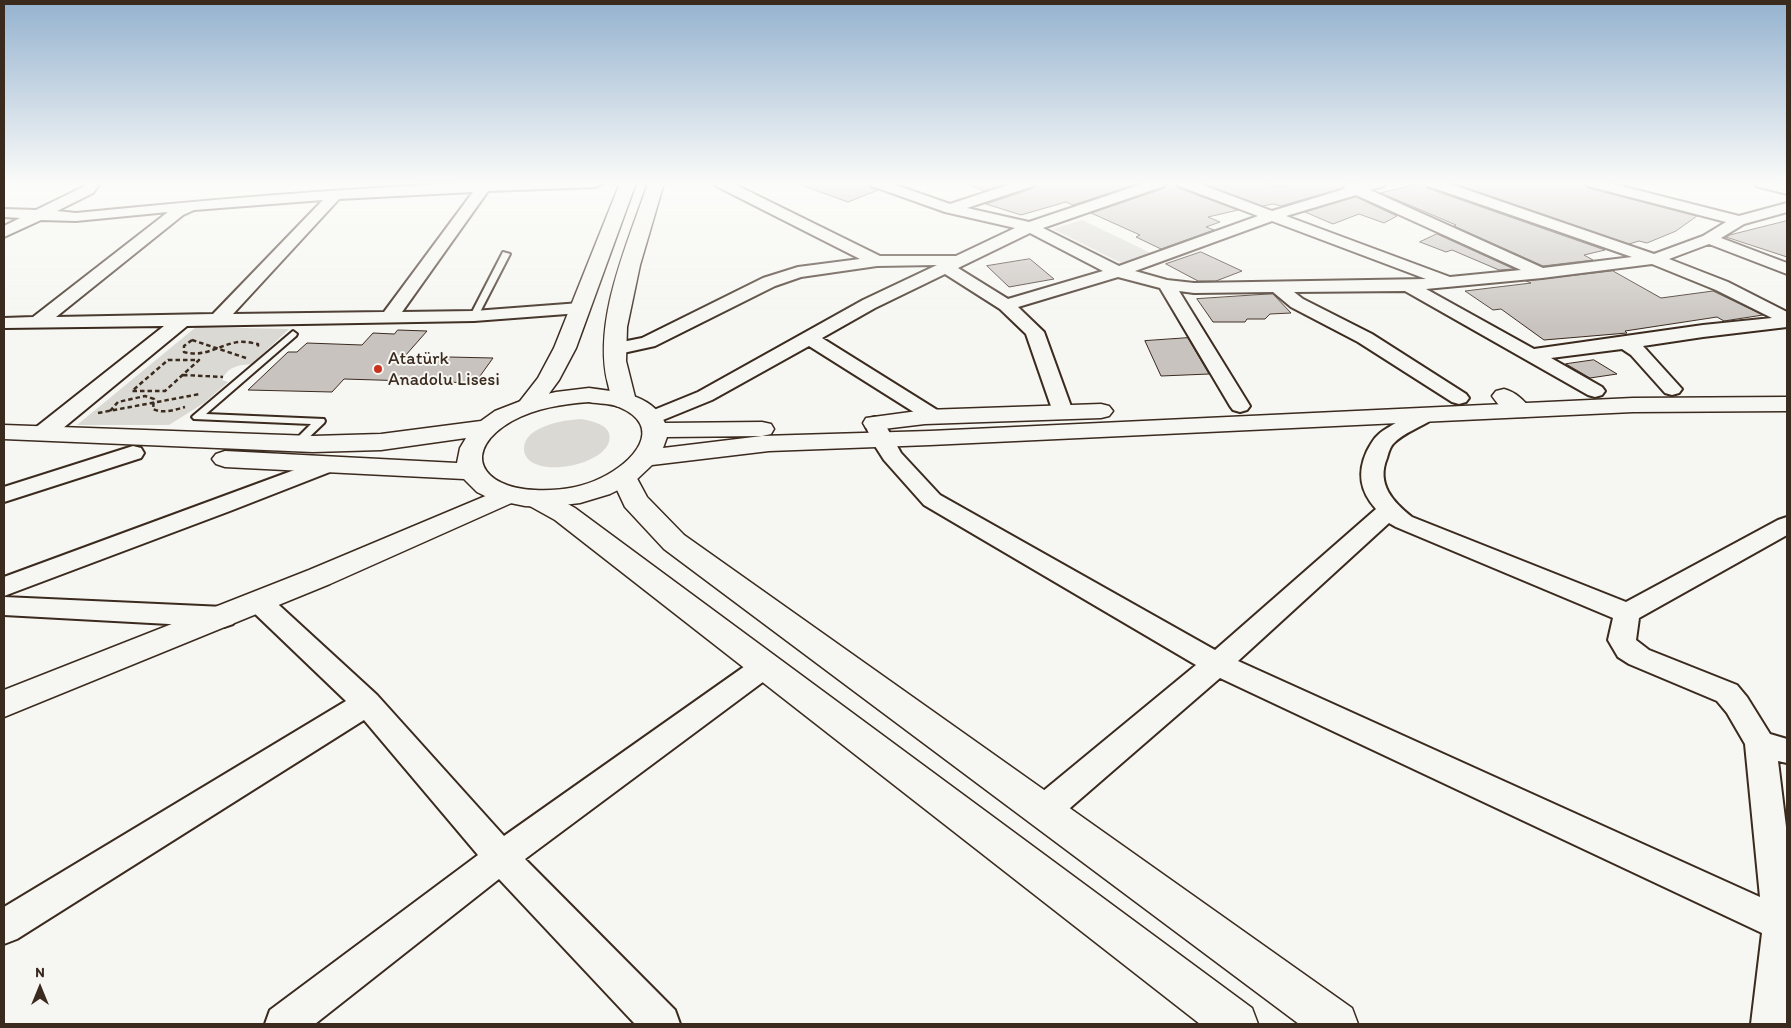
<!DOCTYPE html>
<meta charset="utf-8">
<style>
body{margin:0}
#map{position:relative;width:1791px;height:1028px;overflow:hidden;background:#f6f6f2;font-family:Itim,sans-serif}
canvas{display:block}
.frame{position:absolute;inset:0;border:5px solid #3b2a1e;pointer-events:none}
.north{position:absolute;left:15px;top:963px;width:50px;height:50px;-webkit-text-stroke:4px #f6f6f2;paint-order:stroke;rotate:0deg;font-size:14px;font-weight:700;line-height:20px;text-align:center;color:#3b2a1e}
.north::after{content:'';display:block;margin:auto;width:18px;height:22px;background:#3b2a1e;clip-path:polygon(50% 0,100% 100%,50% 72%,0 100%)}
</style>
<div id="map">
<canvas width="1791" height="1028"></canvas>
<div class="frame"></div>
<div class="north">N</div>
</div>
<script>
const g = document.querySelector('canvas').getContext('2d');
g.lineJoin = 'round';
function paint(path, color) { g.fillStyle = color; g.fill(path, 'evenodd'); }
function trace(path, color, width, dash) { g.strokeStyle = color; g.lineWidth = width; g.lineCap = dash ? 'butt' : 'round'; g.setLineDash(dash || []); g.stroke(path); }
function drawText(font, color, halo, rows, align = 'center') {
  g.font = font + ' Itim,sans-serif'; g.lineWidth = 4; g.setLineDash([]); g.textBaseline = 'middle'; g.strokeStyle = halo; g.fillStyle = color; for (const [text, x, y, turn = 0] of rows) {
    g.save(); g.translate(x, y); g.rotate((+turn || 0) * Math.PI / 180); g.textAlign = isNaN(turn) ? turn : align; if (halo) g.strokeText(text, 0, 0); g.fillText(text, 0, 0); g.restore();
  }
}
paint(new Path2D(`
 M1082,220L1151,253L1121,263L1053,229Z
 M196,327L289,329L252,364C239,365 228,366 222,380L228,382L204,403L169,425H77Z
 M581,419C592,421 614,425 609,442C601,465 544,476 528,459C525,456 524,452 524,448C525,426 564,420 581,419Z`), '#dad9d3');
const building = new Path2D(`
 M801,183H868L871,188L878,190L848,202L801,185Z
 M971,183H1008L985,191L971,186Z
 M1037,183H1139L1073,205L1066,202L1021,215L986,204L1034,188Z
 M1168,183H1175L1178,188L1238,210L1208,217L1220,222L1206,227L1214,230L1161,249L1136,237L1140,235L1091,213L1165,188Z
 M1202,183H1267L1279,187L1293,183H1335L1343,186L1342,188L1281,206L1273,204L1263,206Z
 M1424,183L1427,188L1605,250L1584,255L1593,260L1543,266L1454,226L1456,225L1381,193Z
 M1453,183H1584L1588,188L1697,216L1676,231L1647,243L1639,241L1629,244Z
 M1356,197L1397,216L1384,223L1359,214L1333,224L1305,212Z
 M1787,221V257L1726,237L1730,235Z
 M1437,234L1514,269L1499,270L1452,250L1446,252L1420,242Z
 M1201,252L1242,271L1216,281H1198L1166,264Z
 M1030,259L1054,279L1009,287L987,266Z
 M1613,271L1661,298L1713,291L1763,315L1724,321L1717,317L1625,331L1627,333L1544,340L1501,309L1493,310L1465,291L1531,283L1526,281Z
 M1273,294L1291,313L1270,314L1265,319H1247L1245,322H1213L1197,299Z
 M398,330L427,331L405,356L493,358L475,383L344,379L332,392L248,390L288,352H297L307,343L362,345L373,333L394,334Z
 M1188,338L1209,374L1161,376L1145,341Z
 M1594,360L1617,374L1590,378L1566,364Z`);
paint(building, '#c8c3be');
trace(building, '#3b2a1e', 1);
const lane = new Path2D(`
 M503,252L510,254L478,316L474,319L471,318L470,316Z
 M293,331L297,334L296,336L206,414L324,419L325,421L324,423L300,446H292L291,444L311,424L194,419L192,417L194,415Z`);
const street = new Path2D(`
 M86,183H100L93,193L57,211L76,213C208,200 343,188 474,183C517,181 560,183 603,183L596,187L488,191L402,312L474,311L580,303L586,304L589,308L586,312L580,313L474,321L187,326L51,438L43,439L35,438L32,433L35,428L164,326L4,328V318L33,317L168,212L76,221L41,220L4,237V226L20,218L4,217V209L36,210L83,187ZM473,192L384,312L233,314L339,199ZM323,200L213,314L56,317L183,215L194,210Z
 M714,183H732L880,256H956L1015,228L945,212L872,186L870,183H890L950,204L1014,183H1035L1033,186L967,208L1029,222L1145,183H1166L1164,186L1043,228L1119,266L1258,216L1179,186L1177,183H1197L1272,211L1345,189L1344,187L1346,184L1386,183L1384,186L1370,190L1543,268L1632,257L1428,186L1426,183H1447L1654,254L1703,236L1726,222L1588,186L1586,183H1609L1739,216L1787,203V212L1744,224L1721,238L1787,263V274L1709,244L1669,259L1728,282L1787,312V327L1703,337L1643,346L1682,389L1679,393L1672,395L1665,393L1631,355L1622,349L1551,358L1602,387L1605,391L1602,395L1595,397L1588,395L1405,291L1294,292L1303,299L1372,334L1466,394L1469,398L1466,402L1459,404L1452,402L1358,342L1291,307L1273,292L1194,293L1179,291L1250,406L1247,410L1240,412L1233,410L1230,406L1160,288L1118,277L1018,307L1044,332L1073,412L1070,416L1063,418L1056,416L1053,412L1026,334L1000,309L945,274L875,308L822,338L942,413L945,417L942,421L935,423L928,421L809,346L712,400L658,422L651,424L644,422L641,418L644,414L698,392L863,300L937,265L877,266L801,277L775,286L655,346L614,355L607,353L605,349L607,345L642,338L763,278L798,267L860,259L716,186ZM1356,195L1521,270L1450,277L1286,216ZM1272,221L1426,279L1194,283L1167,280L1135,271ZM1030,233L1103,271L1008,299L958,268ZM1652,264L1716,290L1772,318L1703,325L1534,349L1426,289L1542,278Z
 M1754,183H1777L1787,186V194L1756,186Z
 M1426,409L1433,411L1436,415L1433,419C1421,427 1403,433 1393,444C1390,447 1388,454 1387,458C1376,484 1393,502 1412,517L1626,602L1778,520L1787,517V535L1639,618L1636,640L1649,650L1737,685L1747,697L1770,734L1787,739V763L1778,761L1787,835V1024H1751L1762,933L1220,678L1055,821L1043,825L1031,821L1027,811L1031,801L1196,665L924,505L884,460L875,446L864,423L868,419L875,417L882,419L901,453L940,495L1215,650L1376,509C1360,491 1357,473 1367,451C1370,446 1373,439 1378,435C1384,429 1393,425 1401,420C1409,416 1417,411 1426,409ZM1389,523L1396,527L1613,618L1608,640L1618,657L1629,664L1717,701L1727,713L1745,744L1760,897L1238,661Z
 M133,446L141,448L144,453L141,458L4,502V487Z
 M327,458L335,460L338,465L335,470L230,511L4,596V577Z
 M259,593L268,595L377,695L504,836L755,659L765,655L775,659L779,666L775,673L525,859L675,1010L680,1024H635L499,879L315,1024H265L270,1010L478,855L364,720L17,939L4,944V907L346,701L250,609L246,602L250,595Z
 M4,597L224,607L233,610L237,617L233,624L224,627L4,615Z`);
const secondary = new Path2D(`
 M620,183H636L576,348L559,380L537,410L529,412L521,410L517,405L538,378L554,348Z
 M648,183H664L640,265L627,327L626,361L636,401L632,406L624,408L616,406C611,399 610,392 608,384C592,321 628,243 648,183Z
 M1504,389C1516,392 1525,401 1532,411L1528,416C1512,420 1501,409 1492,396L1496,391Z
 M624,469L633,471L647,497L684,535L1352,1008L1358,1024H1299L664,549L625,507L611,477L615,471Z
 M507,487L516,489L520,495L516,501L330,584L4,717V690L309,570Z
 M538,491L548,493L575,508L1252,1008L1258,1024H1200L555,520L528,505L525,499L528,493Z`);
const primary = new Path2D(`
 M589,388C616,392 652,393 665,423L762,422L771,424L774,429L771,434L762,436L930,431L1633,398L1787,397V411L1633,412L930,445L769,451L652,465L634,482L610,494L580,503L547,507L525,506L491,499L477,492L464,479L225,467L216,464L212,459L216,454L225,451L457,463L460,448L466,438L381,450L313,452L4,439V425L313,436L381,434L481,421L495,411L526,399L556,392ZM589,402C599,404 610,403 619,407C666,427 633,463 601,478C581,488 557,491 535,490C481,488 460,451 512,421C536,408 562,404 589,402ZM762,436L663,448L667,437Z
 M1101,404L1109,406L1113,411L1109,416L1101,418L925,424L875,430L866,428L863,423L866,418L925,410Z`);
trace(lane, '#3b2a1e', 4);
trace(street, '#3b2a1e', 4);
trace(secondary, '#3b2a1e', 3);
trace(primary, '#3b2a1e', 3);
trace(new Path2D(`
 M192,340L184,346V352C204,358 219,345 238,342C245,341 252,343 258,344V347
 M192,340L246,358
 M168,360H199L165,391H132Z
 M183,375L223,377
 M110,411L118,402L145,396L154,399L153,409C164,414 174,410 185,407
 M98,413L200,394`), '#3b2a1e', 2.5, [4.5, 3]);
paint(lane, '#f6f6f2');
paint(street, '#f6f6f2');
paint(secondary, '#f6f6f2');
paint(primary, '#f6f6f2');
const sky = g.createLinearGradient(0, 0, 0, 327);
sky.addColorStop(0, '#94b2cf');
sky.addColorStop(0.56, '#fbfbf9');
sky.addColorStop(1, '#fbfbf900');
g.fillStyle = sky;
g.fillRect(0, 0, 1791, 327);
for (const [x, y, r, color] of [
 [378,369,5,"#c8321e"]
]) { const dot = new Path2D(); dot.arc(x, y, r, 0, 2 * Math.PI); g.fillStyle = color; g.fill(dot); trace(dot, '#f6f6f2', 2); }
drawText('18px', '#3b2a1e', '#f6f6f2', [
 ["Atatürk",388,359],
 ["Anadolu Lisesi",388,380]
], 'left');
</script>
